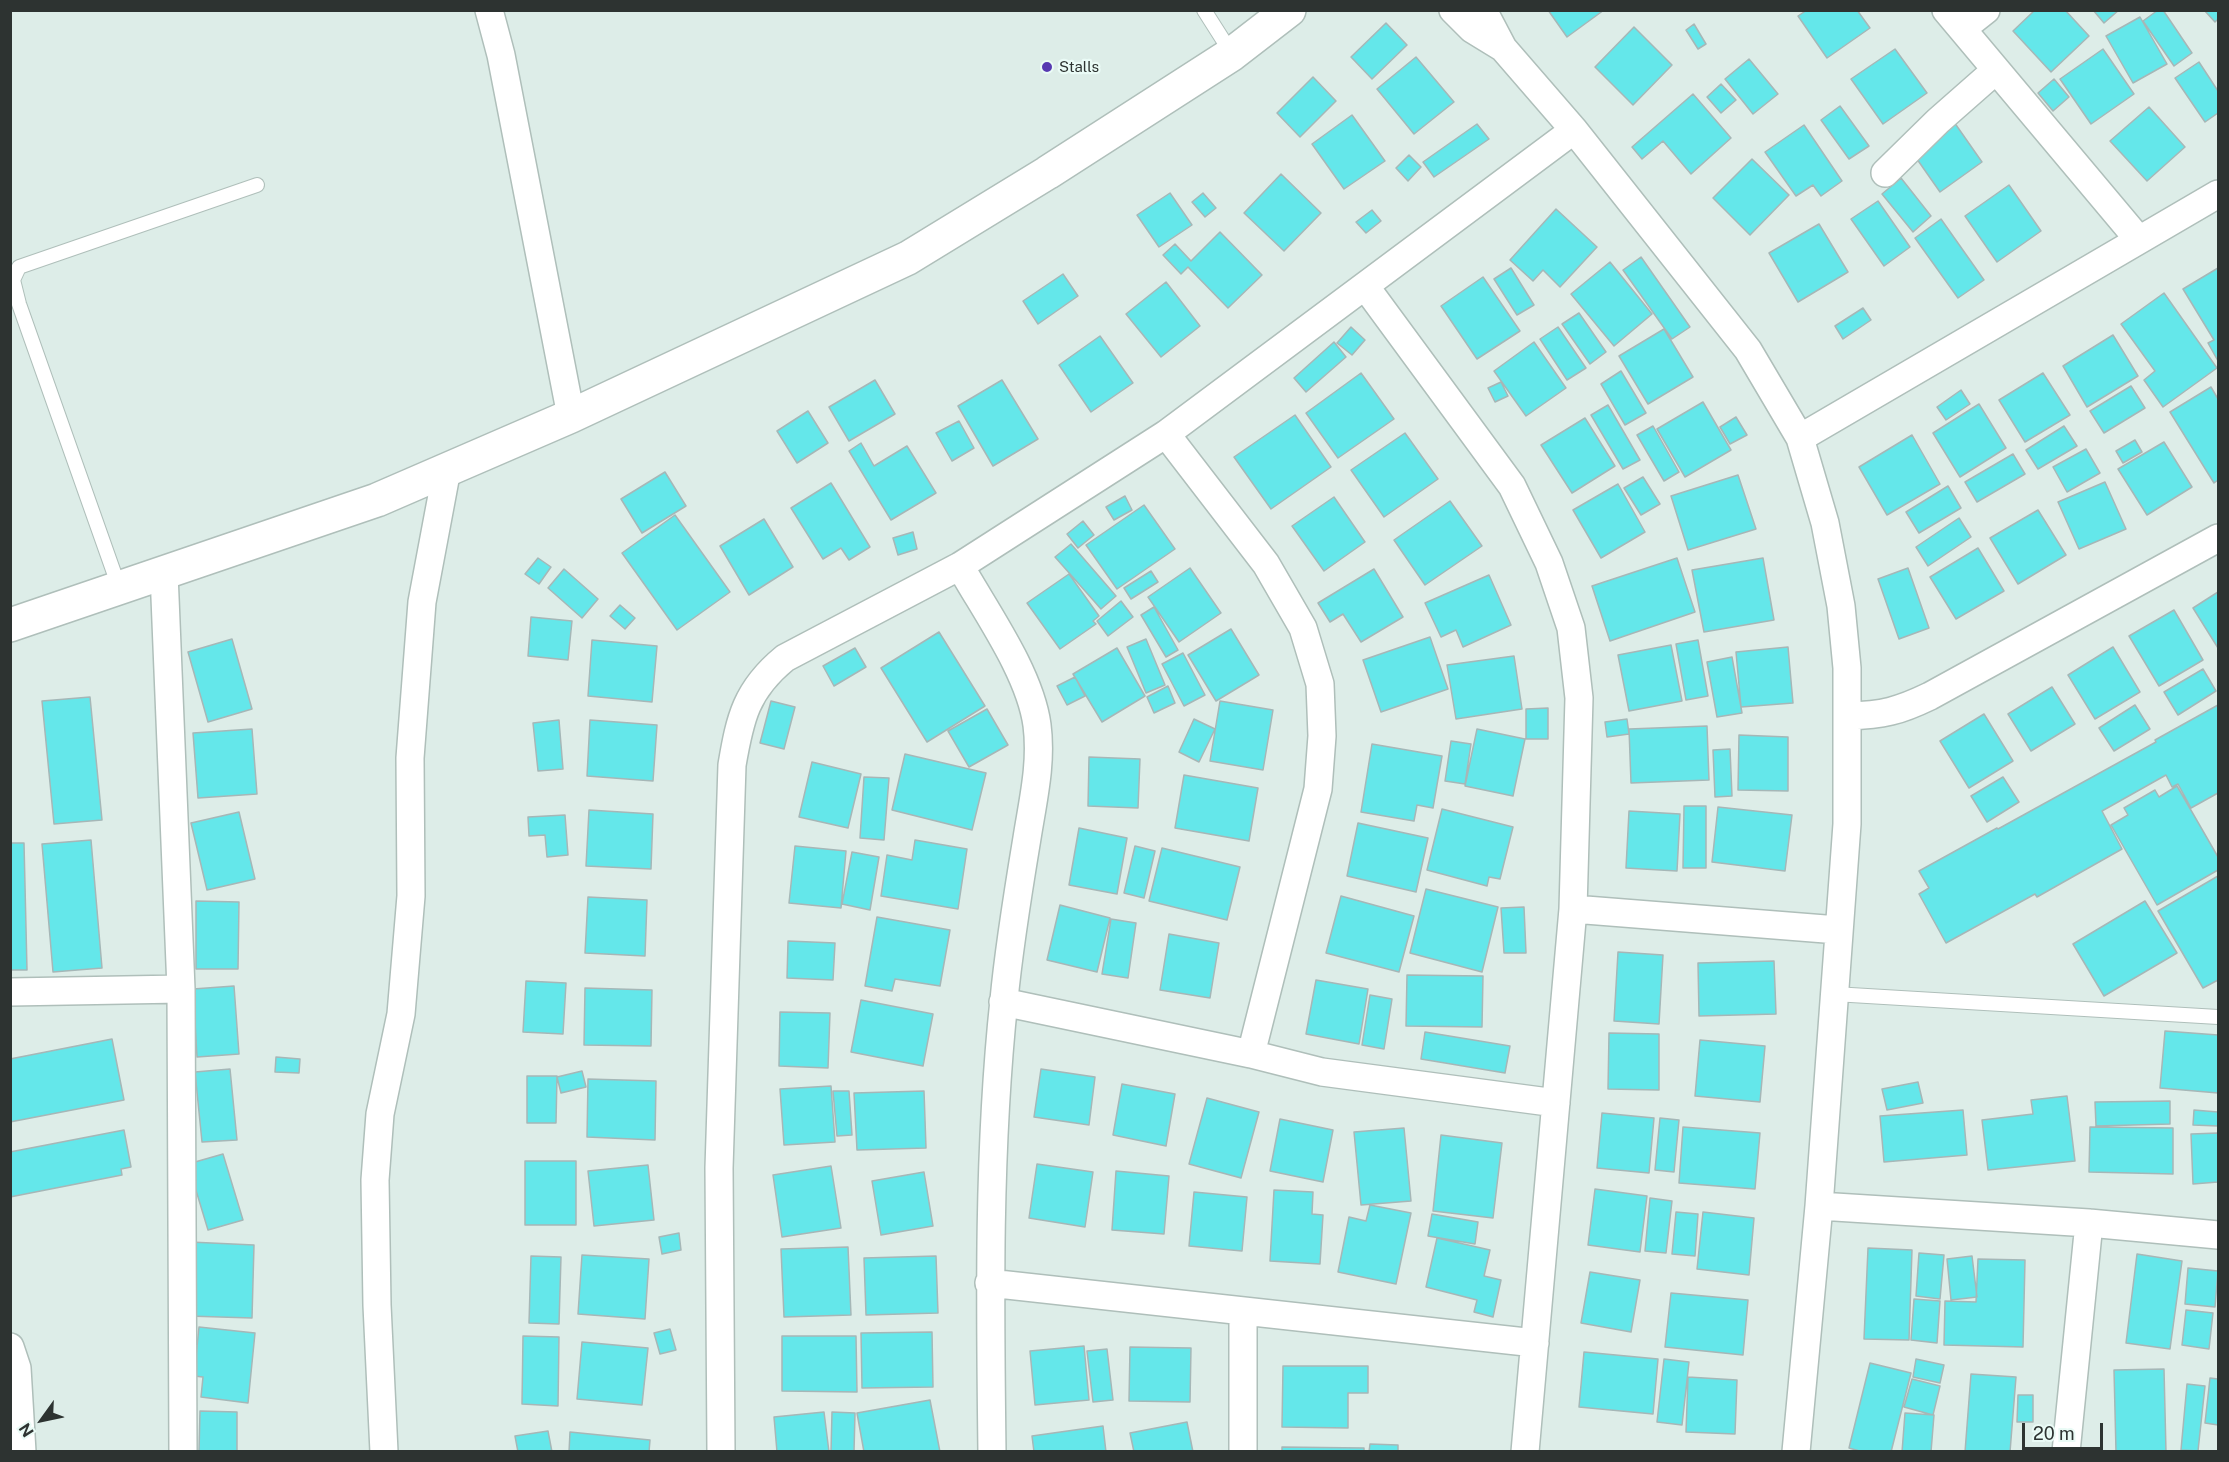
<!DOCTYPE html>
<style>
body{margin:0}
#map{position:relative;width:2229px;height:1462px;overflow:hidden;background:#ddede8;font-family:"Public Sans",sans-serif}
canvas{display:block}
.frame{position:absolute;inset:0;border:12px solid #2d3331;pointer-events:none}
.north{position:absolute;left:12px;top:1390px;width:60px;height:60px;-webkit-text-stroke:4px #eafbf6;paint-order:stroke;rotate:237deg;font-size:16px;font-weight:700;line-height:24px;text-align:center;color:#2d3331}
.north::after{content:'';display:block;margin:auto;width:21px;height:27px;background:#2d3331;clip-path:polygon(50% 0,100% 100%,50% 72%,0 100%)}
.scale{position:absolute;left:2022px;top:1423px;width:81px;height:27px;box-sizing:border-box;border:3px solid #2d3331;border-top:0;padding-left:8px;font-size:18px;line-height:21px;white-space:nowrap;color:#2d3331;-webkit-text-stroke:4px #eafbf6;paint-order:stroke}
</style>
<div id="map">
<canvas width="2229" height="1462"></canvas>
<div class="frame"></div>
<div class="north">N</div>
<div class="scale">20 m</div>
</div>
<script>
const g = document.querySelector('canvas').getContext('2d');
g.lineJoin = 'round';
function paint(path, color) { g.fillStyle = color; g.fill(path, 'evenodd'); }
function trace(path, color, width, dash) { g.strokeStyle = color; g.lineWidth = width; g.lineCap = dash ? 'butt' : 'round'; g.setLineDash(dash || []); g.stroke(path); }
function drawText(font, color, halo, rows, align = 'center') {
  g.font = font + ' "Public Sans",sans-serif'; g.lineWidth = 4.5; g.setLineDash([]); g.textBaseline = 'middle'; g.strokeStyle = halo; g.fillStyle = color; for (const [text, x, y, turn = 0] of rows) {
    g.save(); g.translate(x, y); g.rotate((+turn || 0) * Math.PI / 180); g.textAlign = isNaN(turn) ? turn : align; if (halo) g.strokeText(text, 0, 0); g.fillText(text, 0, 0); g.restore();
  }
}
const building = new Path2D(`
 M1548,10H1604L1567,37Z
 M1807,10H1857L1870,28L1827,58L1798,16Z
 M2035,10H2065L2089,36L2051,72L2013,31Z
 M2093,10H2119L2104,23Z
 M2158,10H2163L2192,53L2174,66L2143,21Z
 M2204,10H2218V19L2215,22Z
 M2140,17L2167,64L2133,83L2106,36Z
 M1386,23L1407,45L1372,79L1351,57Z
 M1694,24L1706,44L1698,49L1686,30Z
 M1634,27L1672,65L1633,105L1595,67Z
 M1895,49L1927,93L1883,124L1851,79Z
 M2103,49L2134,94L2091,124L2060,79Z
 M1416,57L1454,102L1414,134L1377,89Z
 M1749,59L1778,94L1753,114L1725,79Z
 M2199,62L2218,91V113L2205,122L2175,78Z
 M1313,77L1336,101L1300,137L1277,113Z
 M2054,79L2069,97L2053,111L2038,93Z
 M1721,84L1736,100L1721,113L1707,97Z
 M1693,94L1731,138L1691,174L1663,141L1642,159L1632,147Z
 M1840,106L1869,146L1849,159L1821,120Z
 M2149,107L2185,147L2147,181L2110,141Z
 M1352,115L1385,161L1344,189L1312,144Z
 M1954,122L1982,162L1940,192L1912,152Z
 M1477,124L1489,139L1434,177L1423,162Z
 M1804,125L1842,181L1821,196L1813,185L1796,196L1765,152Z
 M1409,155L1421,167L1408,181L1396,168Z
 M1752,159L1789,195L1750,235L1713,198Z
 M1281,174L1321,213L1284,251L1244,213Z
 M1901,178L1931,216L1913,232L1882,194Z
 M2009,185L2041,231L1997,262L1965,216Z
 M1170,193L1192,225L1159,247L1137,215Z
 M1203,193L1216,208L1205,217L1192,202Z
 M1878,201L1910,247L1884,266L1851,219Z
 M1556,209L1597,247L1560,287L1543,270L1533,281L1510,260Z
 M1372,210L1381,221L1366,233L1356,222Z
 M1941,219L1984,280L1958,298L1915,238Z
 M1819,224L1848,272L1798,302L1769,253Z
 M1220,232L1262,275L1228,308L1188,267L1181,274L1163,255L1175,244L1191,261Z
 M1641,257L1690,327L1672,339L1623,270Z
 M1610,262L1652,314L1614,346L1571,294Z
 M1511,268L1534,305L1517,315L1494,279Z
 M2218,268V361L2208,343L2214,340L2183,289Z
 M1063,274L1078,296L1038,324L1023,301Z
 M1483,277L1520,331L1477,359L1441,306Z
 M1166,282L1200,326L1161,357L1126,314Z
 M2164,293L2217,368L2163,407L2144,380L2155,371L2121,324Z
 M1863,308L1871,320L1843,339L1835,326Z
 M1579,313L1606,352L1590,364L1562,324Z
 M1351,327L1365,340L1352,355L1337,343Z
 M1558,327L1586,368L1567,380L1540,339Z
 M1664,329L1693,377L1648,404L1619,356Z
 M2113,335L2138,376L2087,407L2063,366Z
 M1100,336L1133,383L1091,412L1059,365Z
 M1334,342L1346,357L1306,392L1294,378Z
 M1534,342L1566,388L1526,416L1494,371Z
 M1621,371L1646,413L1625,425L1601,384Z
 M1361,373L1394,419L1338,458L1306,413Z
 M2043,373L2070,415L2025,442L1999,400Z
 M875,380L895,414L849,441L829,407Z
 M1002,380L1038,439L993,466L958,406Z
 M1501,382L1508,396L1495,402L1488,388Z
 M2131,386L2145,408L2104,433L2090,411Z
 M2211,387L2218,399V480L2214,483L2170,412Z
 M1961,390L1970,404L1946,420L1937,407Z
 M1703,402L1731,450L1685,477L1657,429Z
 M1979,404L2006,448L1960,477L1933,433Z
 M1608,405L1640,460L1623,469L1591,415Z
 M808,411L828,443L797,463L777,431Z
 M1295,415L1331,467L1271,509L1234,457Z
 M1736,417L1747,435L1730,444L1720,427Z
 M1585,418L1615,466L1572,493L1541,445Z
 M959,421L974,448L952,461L936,433Z
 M1653,426L1679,472L1664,481L1637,435Z
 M2064,426L2077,446L2038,469L2026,450Z
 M1405,433L1438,479L1384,517L1351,470Z
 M1912,435L1940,484L1887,515L1859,467Z
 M2135,440L2142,452L2123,463L2116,451Z
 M2164,442L2192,487L2147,515L2118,469Z
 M861,443L874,466L907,446L936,493L891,520L849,451Z
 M2086,449L2100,473L2067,492L2053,467Z
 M2013,454L2025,474L1977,502L1965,482Z
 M665,472L686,506L642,533L621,499Z
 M1738,475L1756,529L1688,550L1671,496Z
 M1643,477L1660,504L1641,515L1624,488Z
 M2105,482L2126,529L2079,549L2058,502Z
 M831,483L870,547L849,560L841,548L823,559L791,508Z
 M1618,484L1645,532L1601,558L1573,510Z
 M1948,486L1961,508L1919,533L1906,512Z
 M1125,496L1132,510L1114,520L1106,507Z
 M1334,497L1365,542L1324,571L1292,526Z
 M1450,501L1482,546L1425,585L1394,540Z
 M1144,505L1175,549L1117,589L1086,545Z
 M2038,510L2066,555L2018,584L1990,538Z
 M675,515L730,592L677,630L622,553Z
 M1959,518L1971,537L1928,566L1916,547Z
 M764,519L793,567L749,595L720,546Z
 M1083,521L1094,535L1078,548L1067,534Z
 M913,532L917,549L898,555L893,538Z
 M1071,544L1116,596L1101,609L1055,557Z
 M1978,548L2004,591L1956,619L1930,577Z
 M538,558L551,567L539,584L525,574Z
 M1677,558L1695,612L1610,641L1592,586Z
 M1763,558L1774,620L1704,632L1692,570Z
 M1190,568L1221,613L1179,642L1148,597Z
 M1908,568L1929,628L1899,639L1878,579Z
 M564,569L598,599L582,618L548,588Z
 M1374,569L1403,617L1361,642L1343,614L1330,622L1318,603Z
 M1151,571L1158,582L1131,599L1124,588Z
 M1069,574L1099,616L1093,621L1096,624L1060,649L1027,603Z
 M1489,575L1511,625L1463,647L1456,630L1441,637L1425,603Z
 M2218,592V648L2193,608Z
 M1121,601L1133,617L1108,636L1097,621Z
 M620,605L635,618L625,629L610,616Z
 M1154,607L1178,650L1166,657L1141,615Z
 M2174,610L2203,660L2159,686L2129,636Z
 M531,617L572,621L568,660L528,656Z
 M1231,629L1259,675L1216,701L1188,655Z
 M939,632L985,706L927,742L881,668Z
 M1430,637L1448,689L1381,712L1363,660Z
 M232,639L252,709L208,722L188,652Z
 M1146,639L1165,685L1146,693L1127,647Z
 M592,640L657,646L652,702L588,696Z
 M1698,640L1708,696L1686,700L1676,644Z
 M1671,645L1682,701L1629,711L1618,655Z
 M1788,647L1793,703L1741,707L1736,652Z
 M2113,647L2140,692L2095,719L2068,675Z
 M855,648L866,667L834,686L823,666Z
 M1117,648L1145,696L1102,722L1073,674Z
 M1183,653L1205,695L1184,706L1162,664Z
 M1514,656L1522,709L1456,719L1447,665Z
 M1732,657L1742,713L1717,717L1707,662Z
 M2203,669L2216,691L2178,715L2164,692Z
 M1075,677L1085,696L1067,705L1057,686Z
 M1168,686L1175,703L1154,713L1147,697Z
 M2052,687L2075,724L2031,751L2008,714Z
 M90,697L102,820L54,824L42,701Z
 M771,701L795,707L784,749L760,743Z
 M1220,701L1273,710L1263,770L1210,761Z
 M2135,705L2150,729L2114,751L2099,728Z
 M2218,705V793L2191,808L2178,784L2172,787L2166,775L2102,811L2122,849L2037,897L2035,894L1946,943L1919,894L1929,888L1919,871L1997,828L1998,829L2156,742L2155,740Z
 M1548,708V739H1526V709Z
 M987,709L1008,745L969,767L948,731Z
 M1984,714L2013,761L1969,788L1940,741Z
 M1194,719L1215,729L1199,762L1179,752Z
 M1627,719L1629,734L1607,737L1605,722Z
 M559,720L563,769L538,771L533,723Z
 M590,720L657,725L653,781L587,776Z
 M1707,726L1709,780L1631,783L1629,729Z
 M252,729L257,794L198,798L193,733Z
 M1477,729L1525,739L1513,796L1465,786Z
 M1739,735L1788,737V791L1738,790Z
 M1451,741L1471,744L1465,784L1445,781Z
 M1372,744L1442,756L1433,808L1417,805L1414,821L1361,812Z
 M1730,749L1732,796L1715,797L1713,750Z
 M905,754L986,773L972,830L892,810Z
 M1089,757L1140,759L1138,808L1088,806Z
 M812,762L861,774L848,828L799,817Z
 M1184,775L1258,788L1249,841L1175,828Z
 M864,777L889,778L884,840L860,838Z
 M2003,777L2019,802L1987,822L1971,796Z
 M2177,786L2218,857V870L2157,905L2111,825L2128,815L2124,808L2155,790L2159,797Z
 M1684,806H1706V868H1683Z
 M1718,807L1792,815L1785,871L1712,862Z
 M1442,809L1513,827L1500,879L1489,877L1487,886L1427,870Z
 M589,810L653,814L651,869L586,866Z
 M1629,811L1680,814L1677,871L1626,868Z
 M239,812L255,879L207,890L191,823Z
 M565,815L568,855L547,857L545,835L529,836L528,817Z
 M1358,823L1428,838L1416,892L1347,876Z
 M1079,828L1127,838L1117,894L1069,885Z
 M91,840L102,968L53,972L42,844Z
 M915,840L967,849L958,909L881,896L887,855L912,860Z
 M10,843H24L27,970H10Z
 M795,846L846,851L841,908L789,903Z
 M1135,846L1155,851L1144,898L1124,893Z
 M1162,848L1240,867L1227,920L1149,901Z
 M852,852L879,857L870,910L842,904Z
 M2218,876V982V980L2203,988L2158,911Z
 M1426,889L1498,907L1482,972L1410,953Z
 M1341,896L1414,916L1399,972L1326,953Z
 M588,897L647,900L645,956L585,953Z
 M196,901L239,902L238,969H196Z
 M2145,901L2177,953L2104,996L2073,944Z
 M1060,905L1110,918L1097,972L1047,960Z
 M1524,907L1526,953H1504L1501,908Z
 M877,917L950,930L940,986L895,979L892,991L865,986Z
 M1111,919L1136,923L1128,978L1102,974Z
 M1169,934L1219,943L1210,998L1160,990Z
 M788,941L835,943L833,980L787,978Z
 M1618,952L1663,955L1659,1024L1614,1021Z
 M1774,961L1776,1014L1699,1016L1698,963Z
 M1407,975L1483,976L1482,1027L1406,1026Z
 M1316,980L1368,989L1359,1044L1306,1034Z
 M526,981L566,983L563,1034L523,1032Z
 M234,986L239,1054L197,1057L193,989Z
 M585,988L652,990L651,1046L584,1045Z
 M1370,995L1392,999L1384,1049L1362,1045Z
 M861,1000L933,1014L923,1066L851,1052Z
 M780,1012L830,1013L828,1068L779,1066Z
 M2165,1031L2218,1035V1093L2160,1088Z
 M1425,1032L1510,1046L1505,1073L1421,1059Z
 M1609,1033L1659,1034V1090L1608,1089Z
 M112,1039L124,1100L10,1122V1059Z
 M1700,1040L1765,1046L1760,1102L1695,1096Z
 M276,1057L300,1059L299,1073L275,1072Z
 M230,1069L237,1140L202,1142L195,1072Z
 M1041,1069L1095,1077L1089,1125L1034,1117Z
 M582,1071L586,1087L561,1093L557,1077Z
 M527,1076H557L556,1123H527Z
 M588,1079L656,1081L655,1140L587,1137Z
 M1918,1082L1923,1103L1887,1110L1882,1089Z
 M1122,1084L1175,1094L1166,1146L1113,1135Z
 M831,1086L835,1142L784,1145L780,1089Z
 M833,1091H849L852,1135L837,1136Z
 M924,1091L926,1148L857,1150L854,1093Z
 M2067,1096L2075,1161L1988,1170L1982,1120L2033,1114L2031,1100Z
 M1207,1098L1259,1112L1241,1178L1189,1164Z
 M2170,1101V1124L2096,1126L2095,1102Z
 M1963,1110L1967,1155L1884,1162L1880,1116Z
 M2194,1110L2218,1112V1126L2193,1125Z
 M1602,1113L1654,1118L1649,1173L1597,1168Z
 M1660,1118L1679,1120L1674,1172L1655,1170Z
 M1280,1119L1333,1130L1323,1182L1270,1171Z
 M1683,1127L1760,1133L1755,1189L1679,1183Z
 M2090,1127L2173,1128V1174L2089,1172Z
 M1404,1128L1411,1201L1361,1205L1354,1132Z
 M124,1130L131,1167L121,1169L122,1175L10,1197V1152Z
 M2218,1133V1182L2193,1184L2191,1134Z
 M1441,1135L1502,1143L1493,1218L1433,1211Z
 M223,1154L243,1220L208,1230L188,1164Z
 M525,1161H576V1225H525Z
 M1037,1164L1093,1172L1085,1227L1029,1218Z
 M648,1165L654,1220L594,1226L588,1171Z
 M831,1166L841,1228L782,1237L773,1175Z
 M1116,1171L1169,1176L1164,1234L1112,1230Z
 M924,1172L933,1226L881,1235L872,1181Z
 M1595,1189L1647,1196L1640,1252L1588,1245Z
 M1274,1190L1313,1192L1312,1214L1323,1215L1320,1264L1270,1261Z
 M1194,1192L1247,1197L1242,1251L1189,1246Z
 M1650,1198L1672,1201L1666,1253L1645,1251Z
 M1370,1205L1411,1213L1396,1284L1338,1272L1349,1217L1366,1221Z
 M1676,1212L1698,1214L1695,1256L1672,1254Z
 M1703,1212L1754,1218L1749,1275L1697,1269Z
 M1432,1214L1478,1222L1475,1244L1428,1236Z
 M679,1233L681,1250L662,1254L659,1237Z
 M1437,1238L1490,1250L1484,1276L1501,1280L1493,1317L1474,1312L1477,1300L1426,1287Z
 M190,1242L254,1245L252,1318L188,1316Z
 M848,1247L851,1315L784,1317L781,1249Z
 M1868,1248L1912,1250L1909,1340L1864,1339Z
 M1919,1253L1944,1255L1940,1299L1916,1296Z
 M2137,1254L2182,1261L2170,1349L2126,1343Z
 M582,1255L649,1259L645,1319L578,1314Z
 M531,1256L561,1257L559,1324L529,1323Z
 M936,1256L938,1313L866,1315L864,1258Z
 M1972,1256L1977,1297L1951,1300L1947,1259Z
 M1978,1259L2025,1260L2023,1347L1944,1345L1945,1301L1976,1302Z
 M2188,1268L2218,1271L2215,1307L2185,1304Z
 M1590,1272L1640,1280L1631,1332L1581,1323Z
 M1671,1293L1748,1300L1743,1355L1665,1347Z
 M1914,1299L1940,1301L1937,1343L1911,1340Z
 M2186,1310L2213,1313L2209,1349L2182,1345Z
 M199,1327L255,1333L248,1403L201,1397L203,1377L194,1376Z
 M670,1329L676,1350L660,1354L654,1333Z
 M932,1332L933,1387L862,1388L861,1333Z
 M523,1336L559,1337L558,1406L522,1404Z
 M782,1336H856L857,1392L782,1391Z
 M582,1342L648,1348L642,1405L577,1399Z
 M1084,1346L1089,1400L1035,1405L1030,1351Z
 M1130,1347L1191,1348L1190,1402L1129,1401Z
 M1107,1349L1113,1400L1093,1402L1087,1351Z
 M1584,1352L1658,1359L1653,1414L1579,1407Z
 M1664,1359L1689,1362L1682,1425L1657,1422Z
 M1916,1359L1944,1365L1940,1383L1913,1377Z
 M1870,1363L1911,1373L1891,1452H1863L1849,1448Z
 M1283,1366H1368V1393H1348V1428L1282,1427Z
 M2164,1369L2166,1452H2116L2114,1370Z
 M1971,1374L2016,1377L2010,1452H1965Z
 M1688,1377L1737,1380L1735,1434L1686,1432Z
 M2210,1378L2218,1379V1425L2205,1423Z
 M1912,1379L1940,1386L1933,1415L1904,1407Z
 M2187,1384L2205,1386L2198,1451L2181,1450Z
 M2018,1395H2033V1422H2017Z
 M930,1400L940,1452H864L857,1413Z
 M200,1411L237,1412V1452H199Z
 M824,1412L829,1452H777L774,1417Z
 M832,1412L855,1413L854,1452H831Z
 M1905,1413L1934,1415L1931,1452H1902Z
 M1187,1422L1193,1452H1134L1130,1433Z
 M1103,1426L1106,1452H1034L1032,1436Z
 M548,1431L552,1452H518L515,1436Z
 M570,1432L650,1440L649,1452H569Z
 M1370,1444L1398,1445V1452H1369Z
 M1282,1447L1364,1448V1452H1282Z`);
paint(building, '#64e7ea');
trace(building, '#a6b7b7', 1.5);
const lane = new Path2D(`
 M1204,10L1232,54
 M119,587L19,304L13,280L19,267L257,185
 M1834,994L2218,1017`);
const street = new Path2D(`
 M489,10L501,55L571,416
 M1453,10L1472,29L1503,48
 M1483,10L1503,48L1574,130L1748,350L1800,438L1825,523L1841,606L1847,668V824L1819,1206L1796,1452
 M1946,10L2139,240
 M1962,29L1986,10
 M1885,173L1938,121L1996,70
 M1365,286L1512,486L1549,563L1571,628L1579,698L1573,909L1525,1452
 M1166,434L1266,564L1303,628L1320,684L1322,736L1318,789L1251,1054
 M1800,438L2218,194
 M960,566C986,612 1030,673 1037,725C1042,763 1033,800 1027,838C1018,892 1009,946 1004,1000C988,1150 990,1301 992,1452
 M164,573L181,989L183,1452
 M1848,716C1883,715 1899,711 1930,696L2218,538
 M1573,909L1838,930
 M10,992L181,989
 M1003,1002L1251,1054L1322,1072L1556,1103
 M1819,1206L2089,1223L2218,1235
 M989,1283L1535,1343
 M1243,1311V1452
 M10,1347L17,1368L22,1452
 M384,1452L377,1305L375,1180L380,1114L401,1014L411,896L410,758L422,602L447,469
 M721,1452L719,1168L732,765C740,718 746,690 785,658L960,566L1166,434L1574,130
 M2066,1452L2089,1223`);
const secondary = new Path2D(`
 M10,625L377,500L571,416L908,258L1047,173L1232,54L1289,10`);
trace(lane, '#afbfba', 16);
trace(street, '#afbfba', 30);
trace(secondary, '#afbfba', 36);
trace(lane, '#fff', 14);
trace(street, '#fff', 27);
trace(secondary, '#fff', 33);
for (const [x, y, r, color] of [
 [1047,67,6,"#5739b1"]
]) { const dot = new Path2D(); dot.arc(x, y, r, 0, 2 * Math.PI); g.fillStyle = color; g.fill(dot); trace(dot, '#eafbf6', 2); }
drawText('15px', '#2d3331', '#eafbf6', [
 ["Stalls",1059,67]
], 'left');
</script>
